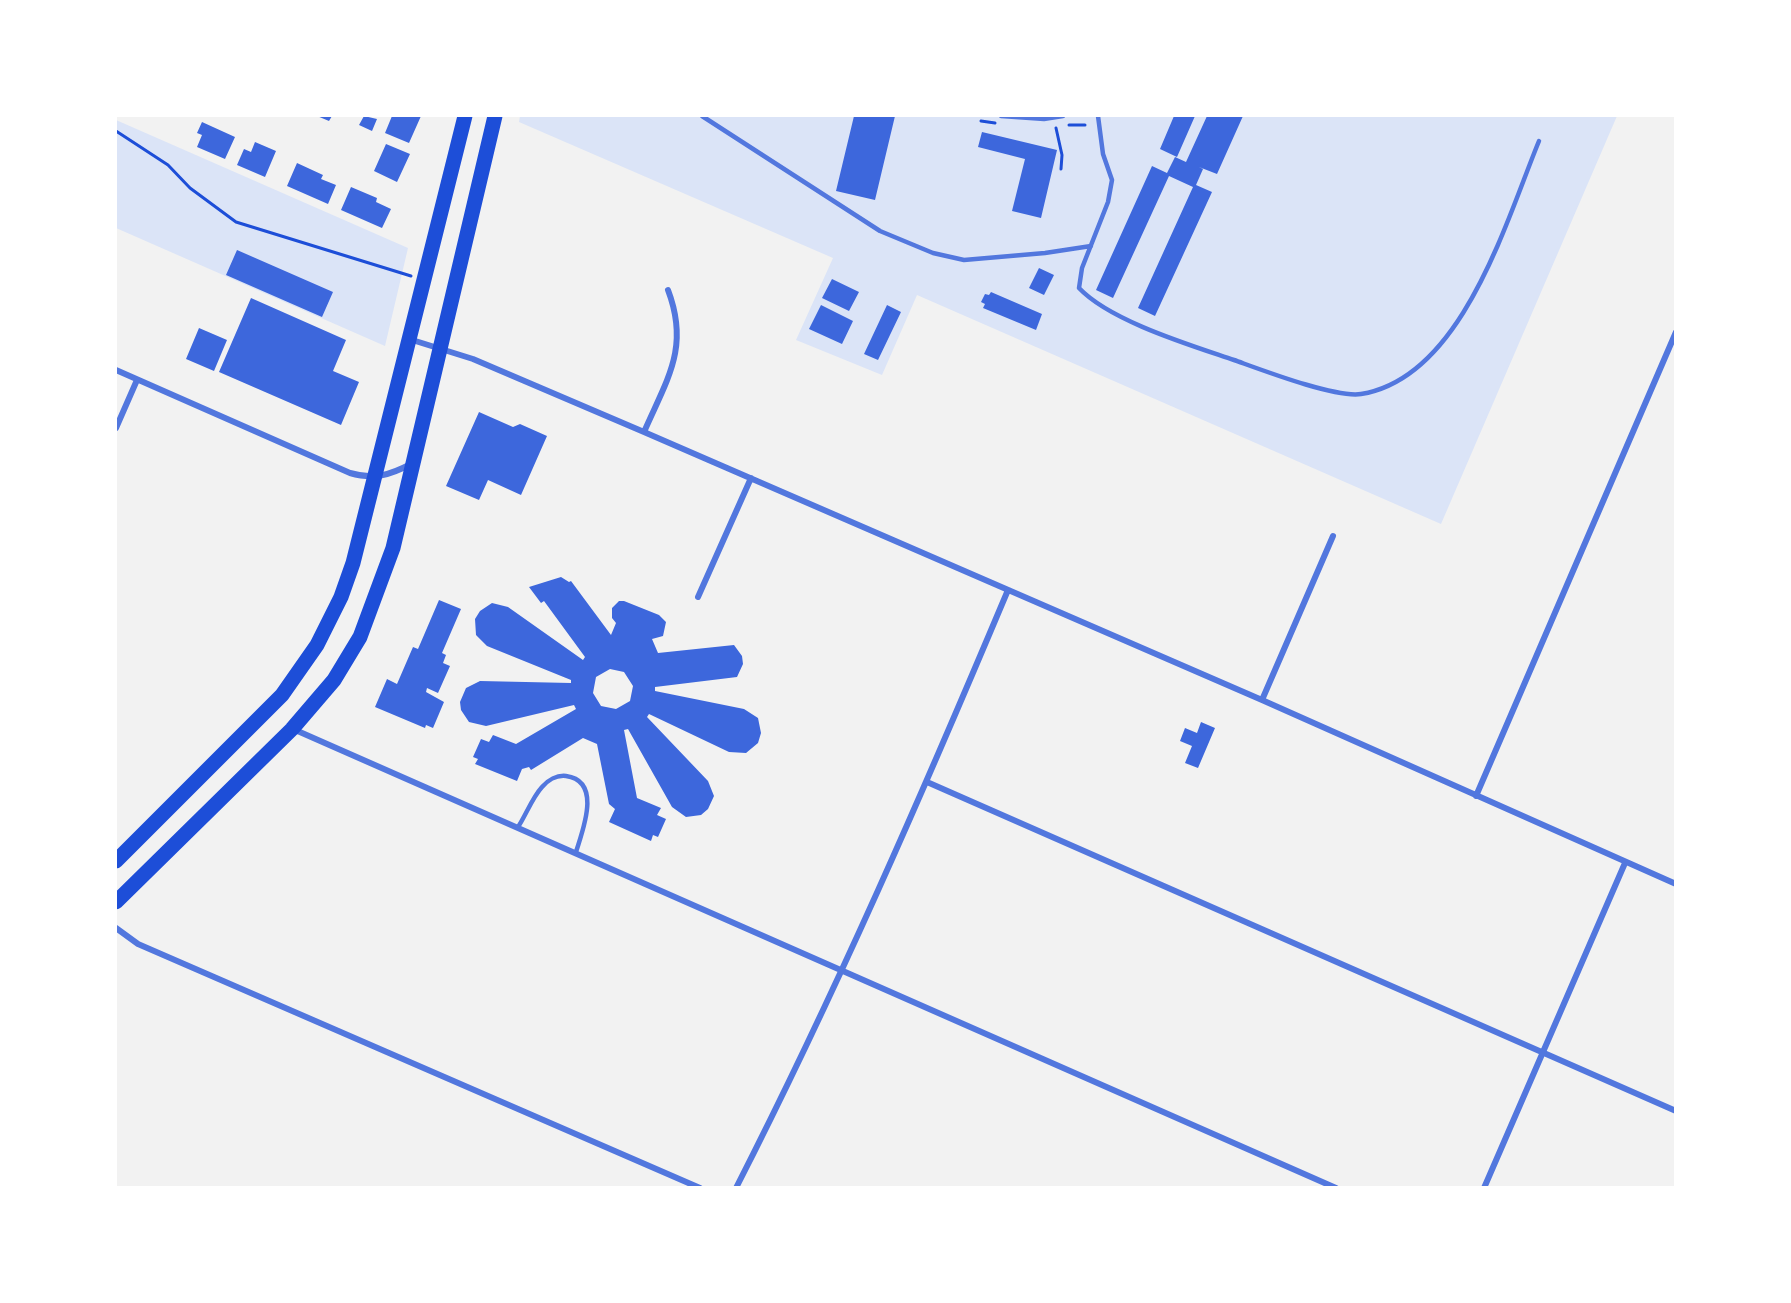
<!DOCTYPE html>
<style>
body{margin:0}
#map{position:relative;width:1791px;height:1303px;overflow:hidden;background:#f2f2f2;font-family:"IBM Plex Sans",sans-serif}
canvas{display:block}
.frame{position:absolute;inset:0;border:117px solid #fff;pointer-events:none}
</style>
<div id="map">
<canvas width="1791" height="1303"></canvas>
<div class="frame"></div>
</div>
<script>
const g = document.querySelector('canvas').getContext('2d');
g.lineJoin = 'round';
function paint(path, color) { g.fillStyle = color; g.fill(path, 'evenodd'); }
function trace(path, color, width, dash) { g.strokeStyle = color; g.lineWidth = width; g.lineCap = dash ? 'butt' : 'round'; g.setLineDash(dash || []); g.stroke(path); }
paint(new Path2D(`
 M520,116H1617L1441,524L917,295L882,375L796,340L833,258L519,122Z
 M116,120L408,248L385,346L116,228Z`), '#dbe4f7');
paint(new Path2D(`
 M317,116H332L329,121Z
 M364,116L377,119L372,131L359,125Z
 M392,116H421L409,143L385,133Z
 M854,116H895L875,200L836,191Z
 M1174,116H1195L1177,157L1160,149Z
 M1207,116H1243L1217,174L1199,167L1203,169L1196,185L1212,192L1155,316L1138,308L1193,187L1169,176L1113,298L1096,290L1152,166L1167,173L1175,157L1186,162Z
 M202,122L235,137L225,159L197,147L202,135L197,133Z
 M982,132L1057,150L1041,218L1012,211L1025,159L978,147Z
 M255,142L276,151L265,177L237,165L244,149L251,152Z
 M386,144L410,154L397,182L374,171Z
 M297,163L323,175L321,179L336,185L328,204L287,186Z
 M351,187L377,198L376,202L391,209L382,228L341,210Z
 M237,250L333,292L322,317L226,275Z
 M1039,268L1054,275L1044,295L1029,288Z
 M832,279L859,292L849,311L822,298Z
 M991,292L1042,314L1036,330L983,308L985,304L981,302L985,294L989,295Z
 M251,298L346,340L333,371L359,382L341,425L219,372Z
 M821,305L853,321L842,344L809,329Z
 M887,305L901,312L878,360L864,354Z
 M199,328L227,340L214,371L186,359Z
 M479,412L513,427L520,424L547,436L521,495L488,480L479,500L446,486Z
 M561,577L569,582L571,581L611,635L616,623L612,618V608L619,601H624L659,615L666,622L663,636L652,639L658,653L734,645L742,656L743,664L737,677L655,687V691L744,709L758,718L761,733L758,743L746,753L729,752L649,714L647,717L708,781L714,796L708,809L701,815L686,817L672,807L628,729L624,730L637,798L661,808L657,815L666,819L658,837L653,835L651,841L609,822L615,809L609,804L597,744L583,738L531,770L529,767L522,769L517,781L475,764L478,759L473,757L481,739L489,742L493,735L516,744L576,709L574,705L486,726L469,722L461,710L460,702L466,688L480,681L571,683V680L487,646L476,635L475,619L480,611L492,603L508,607L583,660L585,657L544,601L541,603L529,587ZM610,669L624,672L633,686L630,701L616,709L601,706L593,693L596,677Z
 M439,600L461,609L442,653L446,655L443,663L450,666L438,693L427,688L426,692L444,702L433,728L426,725L425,728L375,707L387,679L397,684L413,647L418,649Z
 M1201,722L1215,728L1198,768L1185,763L1192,746L1180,741L1185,728L1197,733Z`), '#3d67dc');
trace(new Path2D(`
 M981,121L995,123
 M1069,125H1085
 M1056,128L1062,155L1061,169
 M116,131L168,165L190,188L236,222L411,276`), '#1d4ed8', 3);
trace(new Path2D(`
 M702,116L880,231L933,253L964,260L1045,253L1091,246
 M1001,116L1044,119L1063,116
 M1098,116L1103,154L1112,180L1108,202L1082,268L1079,288C1110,321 1190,345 1234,360C1262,370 1335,398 1361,394C1462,378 1506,221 1539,141
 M518,827C526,815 532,798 542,787C548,780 557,775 566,776C603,781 582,832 576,852`), '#5277de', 4.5);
trace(new Path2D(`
 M409,339L473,359L644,432L1262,700L1676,884
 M116,370L350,473C374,480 390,475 411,464
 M116,428L137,380
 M644,432C667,379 690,348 668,290
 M698,597L751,478
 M1262,700L1333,536
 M293,729L1336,1188
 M927,782L1676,1111
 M1476,796L1676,332
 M116,928L138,944L700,1188
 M736,1188C836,992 923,792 1008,590
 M1484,1188L1625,863`), '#5277de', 6);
trace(new Path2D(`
 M116,861L282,695L317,645L341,597L353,563L465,116
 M116,902L292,729L334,680L360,637L393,548L495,116`), '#1d4ed8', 15);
</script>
